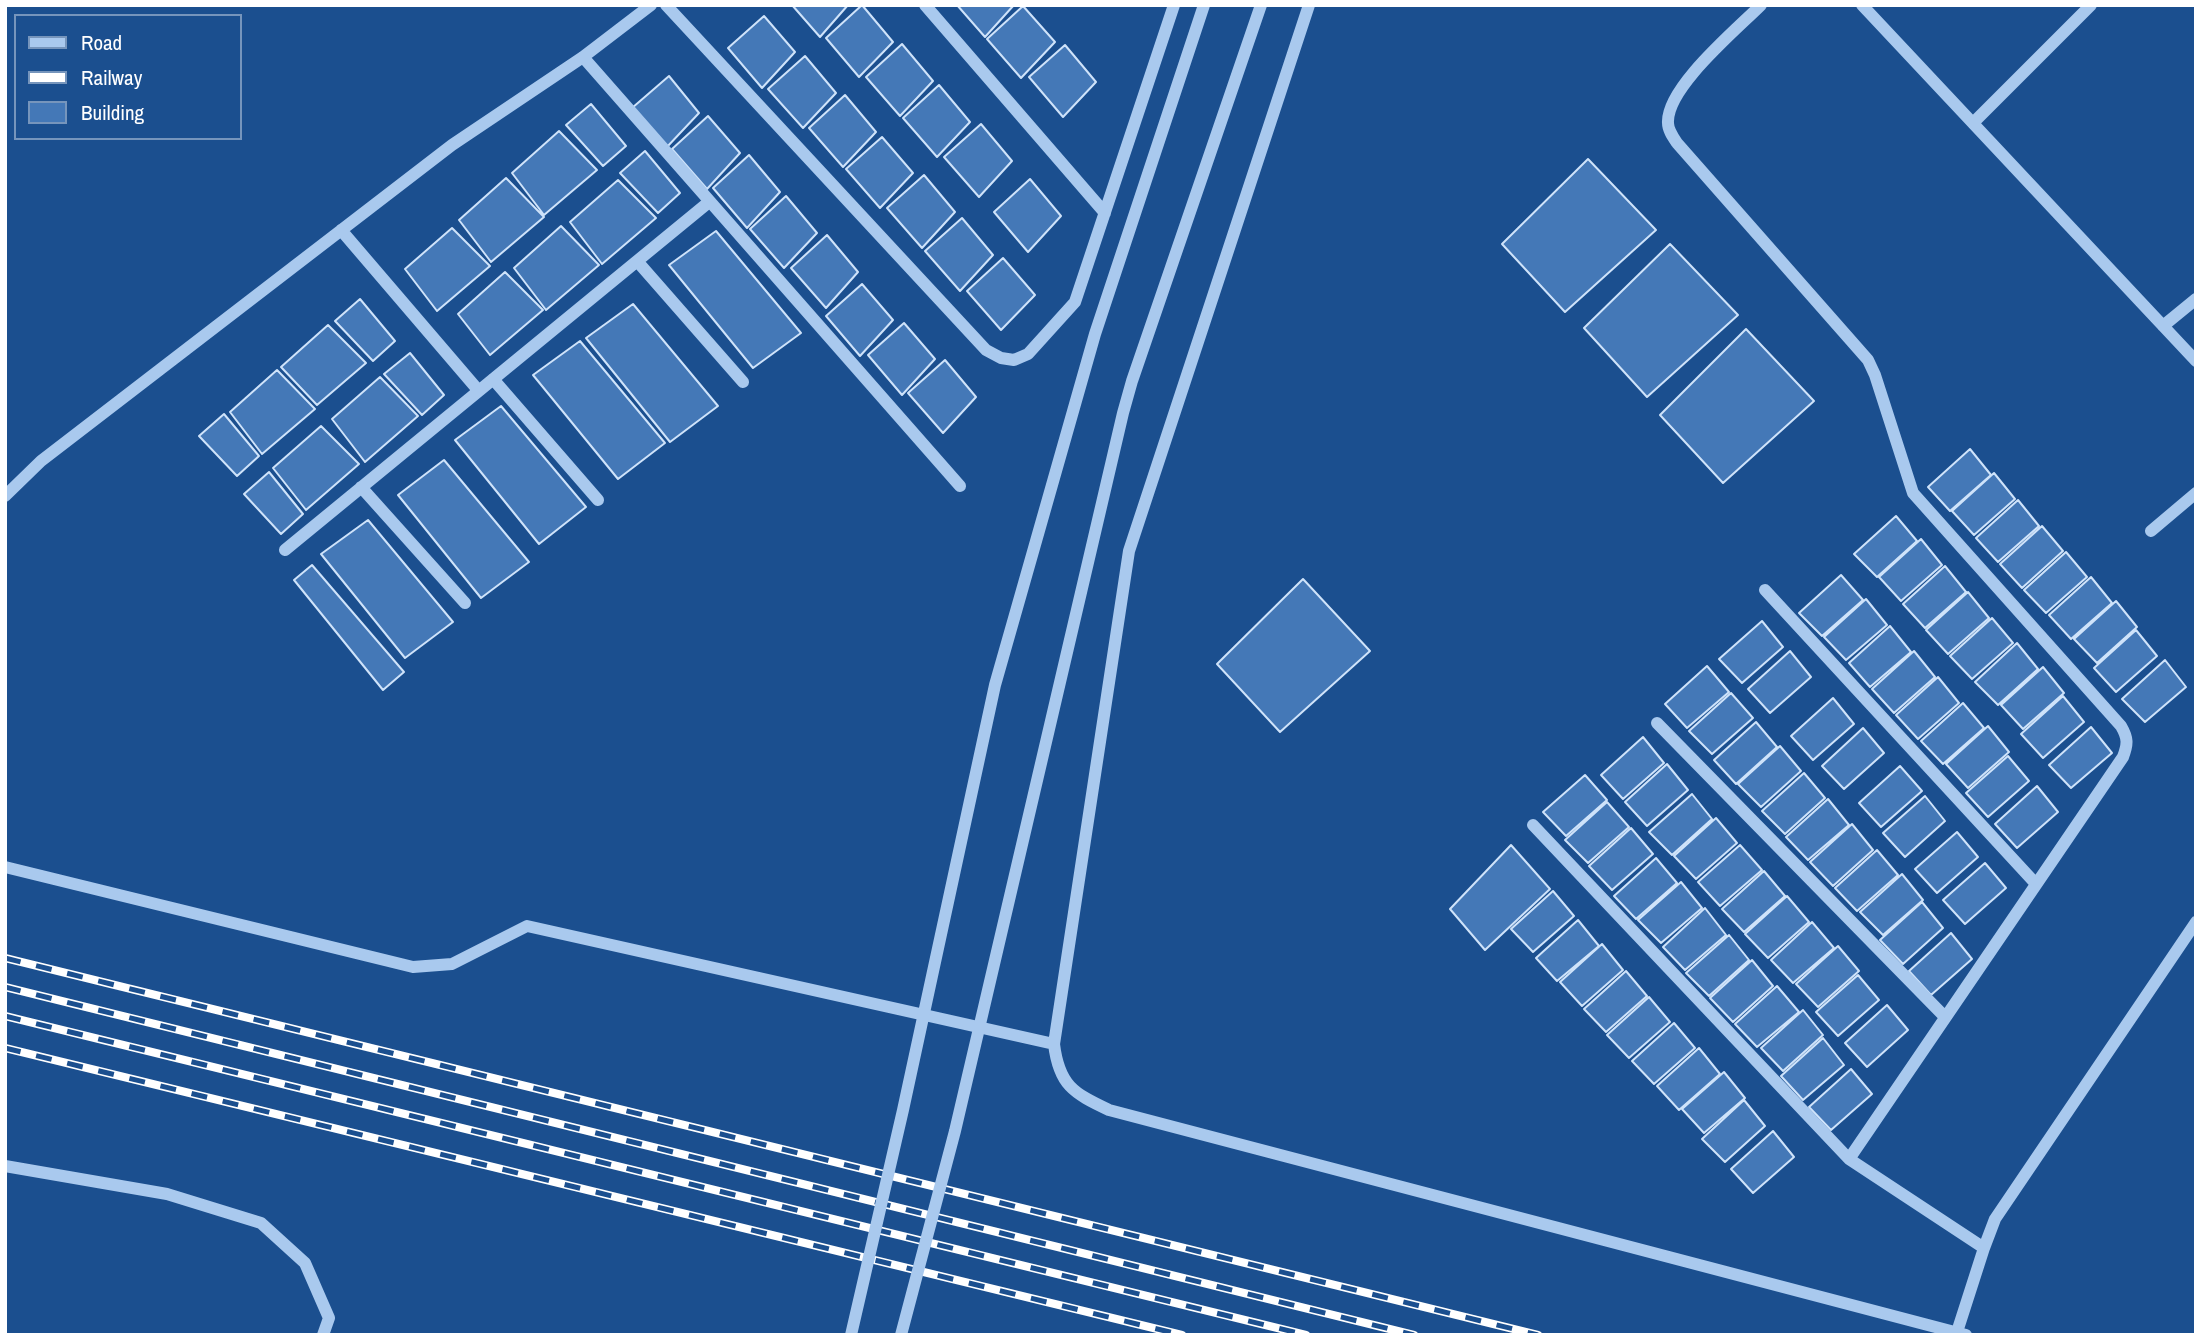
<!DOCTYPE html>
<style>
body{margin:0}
#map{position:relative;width:2201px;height:1340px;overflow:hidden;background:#1b4f8f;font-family:"Archivo Narrow",sans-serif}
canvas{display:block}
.frame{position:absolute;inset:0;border:7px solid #fff;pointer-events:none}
.legend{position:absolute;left:14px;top:14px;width:228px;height:126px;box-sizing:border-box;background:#1b4f8f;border:2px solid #7695bc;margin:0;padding:9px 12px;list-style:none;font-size:21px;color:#fff}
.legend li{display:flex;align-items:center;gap:14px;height:35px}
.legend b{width:35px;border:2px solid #7695bc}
</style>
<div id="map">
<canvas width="2201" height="1340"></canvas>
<div class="frame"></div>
<ul class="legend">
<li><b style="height:9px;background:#a9c9ee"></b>Road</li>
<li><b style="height:9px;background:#fff"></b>Railway</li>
<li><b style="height:19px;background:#4478b7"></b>Building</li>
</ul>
</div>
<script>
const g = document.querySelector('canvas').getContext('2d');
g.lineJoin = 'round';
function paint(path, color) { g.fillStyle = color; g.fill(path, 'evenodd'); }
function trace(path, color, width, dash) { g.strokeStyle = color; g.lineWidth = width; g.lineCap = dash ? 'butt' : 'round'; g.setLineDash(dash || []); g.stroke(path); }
const building = new Path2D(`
 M792,5H848L820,37Z
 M862,5L893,42L859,77L826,38Z
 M957,5H1014L985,37Z
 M1023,6L1055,42L1021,78L987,39Z
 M764,16L795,52L762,88L728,48Z
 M902,44L933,81L900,116L866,77Z
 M1065,45L1096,82L1063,117L1029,77Z
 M805,56L836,93L803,128L768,89Z
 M669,76L699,113L666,148L632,108Z
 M939,85L970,122L937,157L903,118Z
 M845,95L876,132L843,167L809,128Z
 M591,104L626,146L603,166L566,125Z
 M708,116L740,153L707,189L672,149Z
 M981,124L1012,161L979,197L944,157Z
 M559,131L597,170L544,215L512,173Z
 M882,137L913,173L880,208L846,169Z
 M645,151L680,193L658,213L620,173Z
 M749,155L780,192L747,228L713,188Z
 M1588,159L1656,230L1565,312L1502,244Z
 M924,175L955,212L922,248L887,208Z
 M506,178L544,217L491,262L459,220Z
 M1030,179L1061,216L1028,252L994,212Z
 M618,180L656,218L602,264L570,222Z
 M786,196L817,233L784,268L750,229Z
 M962,218L993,255L960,291L925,251Z
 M561,226L599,265L546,310L514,268Z
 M452,228L490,266L437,311L405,269Z
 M716,231L801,333L753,368L669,265Z
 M827,235L858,272L826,308L791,268Z
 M1670,244L1738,315L1647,397L1584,328Z
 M1003,258L1035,295L1001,330L967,291Z
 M505,272L543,310L490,355L458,314Z
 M862,284L893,320L860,356L826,316Z
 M360,299L395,341L373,361L335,321Z
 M633,304L718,406L670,442L586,338Z
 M904,323L935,359L902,395L868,355Z
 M328,325L366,363L317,405L281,367Z
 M1746,329L1814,401L1723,483L1660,415Z
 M580,341L665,443L618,479L533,375Z
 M410,353L444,395L422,415L384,374Z
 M945,360L976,397L943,433L908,393Z
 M277,370L315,409L262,454L230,412Z
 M380,377L418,416L365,462L332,419Z
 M501,406L586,507L539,544L455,440Z
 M224,414L259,456L237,476L199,436Z
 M321,426L359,464L306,510L273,468Z
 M1970,449L1991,475L1950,511L1928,487Z
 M444,460L529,562L481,598L398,495Z
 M269,472L303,514L281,534L244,494Z
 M1994,473L2015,499L1974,535L1952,511Z
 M2018,500L2039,526L1998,562L1976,538Z
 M1896,516L1917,541L1877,577L1854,554Z
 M368,520L453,622L405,658L321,554Z
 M2042,526L2063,551L2022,588L2000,564Z
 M1921,539L1942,565L1901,601L1879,577Z
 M2066,552L2087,577L2046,613L2024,590Z
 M312,565L404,672L383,690L294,580Z
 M1945,566L1966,592L1925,628L1903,604Z
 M1841,575L1863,600L1822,636L1799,613Z
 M2091,577L2112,603L2071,639L2049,615Z
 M1303,579L1370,651L1280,732L1217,664Z
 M1968,592L1989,618L1948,654L1926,630Z
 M1866,599L1887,625L1846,660L1824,637Z
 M2116,601L2137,627L2097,663L2074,639Z
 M1992,618L2013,643L1972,679L1950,656Z
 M1762,621L1783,647L1742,683L1719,659Z
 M1890,626L1911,652L1870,687L1849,663Z
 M2136,630L2157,656L2116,692L2094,668Z
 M2017,643L2038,669L1998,705L1975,682Z
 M1790,651L1811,677L1770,713L1748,689Z
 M1914,651L1935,677L1894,713L1872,689Z
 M2165,660L2186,687L2145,722L2122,699Z
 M1707,666L1729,692L1687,728L1665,704Z
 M2043,667L2064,693L2023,729L2001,705Z
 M1938,677L1959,703L1918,739L1896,715Z
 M1731,693L1753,718L1712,754L1689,731Z
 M2063,696L2084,722L2043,758L2021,734Z
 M1833,698L1854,724L1813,760L1791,736Z
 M1963,703L1984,728L1943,764L1921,741Z
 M1756,722L1777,747L1736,784L1714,760Z
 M1988,726L2009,752L1968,788L1946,764Z
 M2091,727L2112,753L2071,788L2049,765Z
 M1863,728L1884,753L1844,789L1822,766Z
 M1643,737L1664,763L1623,799L1601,775Z
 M1780,746L1801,771L1761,807L1738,784Z
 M2008,756L2029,781L1988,817L1966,793Z
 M1667,764L1688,790L1647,826L1625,802Z
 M1900,766L1922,791L1881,827L1859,803Z
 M1804,773L1825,798L1785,834L1762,811Z
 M1585,775L1607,800L1566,836L1543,812Z
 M2037,786L2058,812L2017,848L1995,824Z
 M1692,794L1712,819L1672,855L1649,832Z
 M1925,796L1945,821L1905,857L1883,833Z
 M1828,799L1849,825L1808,860L1786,837Z
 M1607,802L1629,827L1588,863L1565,840Z
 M1716,818L1737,843L1696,879L1674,856Z
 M1852,824L1873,850L1833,886L1810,862Z
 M1631,828L1653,854L1612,890L1589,866Z
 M1957,832L1978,857L1937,893L1915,869Z
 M1511,845L1550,889L1485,950L1450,909Z
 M1740,845L1762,870L1720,906L1698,882Z
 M1877,850L1898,875L1857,911L1835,888Z
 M1656,858L1677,883L1636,919L1614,896Z
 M1985,863L2006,888L1965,924L1943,900Z
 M1764,871L1785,896L1744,932L1722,909Z
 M1902,874L1923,900L1883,935L1860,912Z
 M1681,882L1702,908L1661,943L1638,920Z
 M1553,891L1574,916L1533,952L1511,929Z
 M1787,896L1809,922L1768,958L1745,934Z
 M1922,902L1943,928L1903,964L1880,940Z
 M1705,908L1726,935L1685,970L1663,947Z
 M1578,920L1599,946L1557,981L1536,958Z
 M1812,922L1834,948L1793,983L1771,960Z
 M1951,933L1972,959L1931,995L1909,971Z
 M1729,935L1749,960L1709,996L1686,973Z
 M1602,944L1623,970L1582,1006L1560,982Z
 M1838,946L1859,971L1818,1007L1796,984Z
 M1752,960L1773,986L1733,1022L1710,998Z
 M1626,971L1647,996L1606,1032L1584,1009Z
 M1858,975L1879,1000L1838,1036L1816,1012Z
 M1777,986L1799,1012L1757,1047L1735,1024Z
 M1649,997L1670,1022L1629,1058L1607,1035Z
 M1887,1005L1908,1030L1867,1067L1845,1043Z
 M1803,1010L1823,1035L1783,1071L1761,1048Z
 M1674,1023L1695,1048L1654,1084L1632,1061Z
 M1823,1038L1844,1065L1803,1100L1781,1076Z
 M1699,1048L1720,1074L1679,1110L1657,1086Z
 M1851,1069L1872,1094L1831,1130L1809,1107Z
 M1724,1072L1745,1098L1704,1133L1682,1109Z
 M1744,1100L1765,1126L1725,1162L1702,1139Z
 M1773,1131L1794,1157L1753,1193L1731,1169Z`);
paint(building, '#4478b7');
trace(building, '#cfe3fa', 2);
trace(new Path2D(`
 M666,5L986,350L1001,358L1014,360L1028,354L1075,302L1174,5
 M925,5L1105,213
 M1309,5L1129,551L1054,1044C1059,1085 1073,1093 1109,1110L1966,1335
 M1761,5C1736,30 1666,88 1668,123C1668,130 1673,137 1677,143L1868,360L1875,375L1913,493L2121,726C2128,738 2128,744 2123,757L1849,1159
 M1862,5L2196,361
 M583,57L960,486
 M1973,123L2091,5
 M341,230L478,390
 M637,261L743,382
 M2163,326L2196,299
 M493,379L598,500
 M361,487L465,603
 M5,496L41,461L452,145L583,57L651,5
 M2151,531L2196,493
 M285,550L709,202
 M1765,590L2036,884
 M1657,723L1945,1017
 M1533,825L1849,1159L1984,1248
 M5,867L413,967L452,964L527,926L1054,1044
 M5,1166L167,1194L261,1223L305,1263L329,1318L323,1335
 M1957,1332L1984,1248L1995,1219L2196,922`), '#a9c9ee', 12);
const rail = new Path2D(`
 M5,958L1538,1335
 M5,987L1414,1335
 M5,1016L1306,1335
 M5,1048L1182,1335`);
trace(rail, '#fff', 8);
trace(rail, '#1b4f8f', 5, [16]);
trace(new Path2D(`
 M851,1335L903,1110L995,685L1095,334L1204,5
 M901,1335L955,1131L1123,413L1132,381L1261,5`), '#a9c9ee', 12);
</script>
